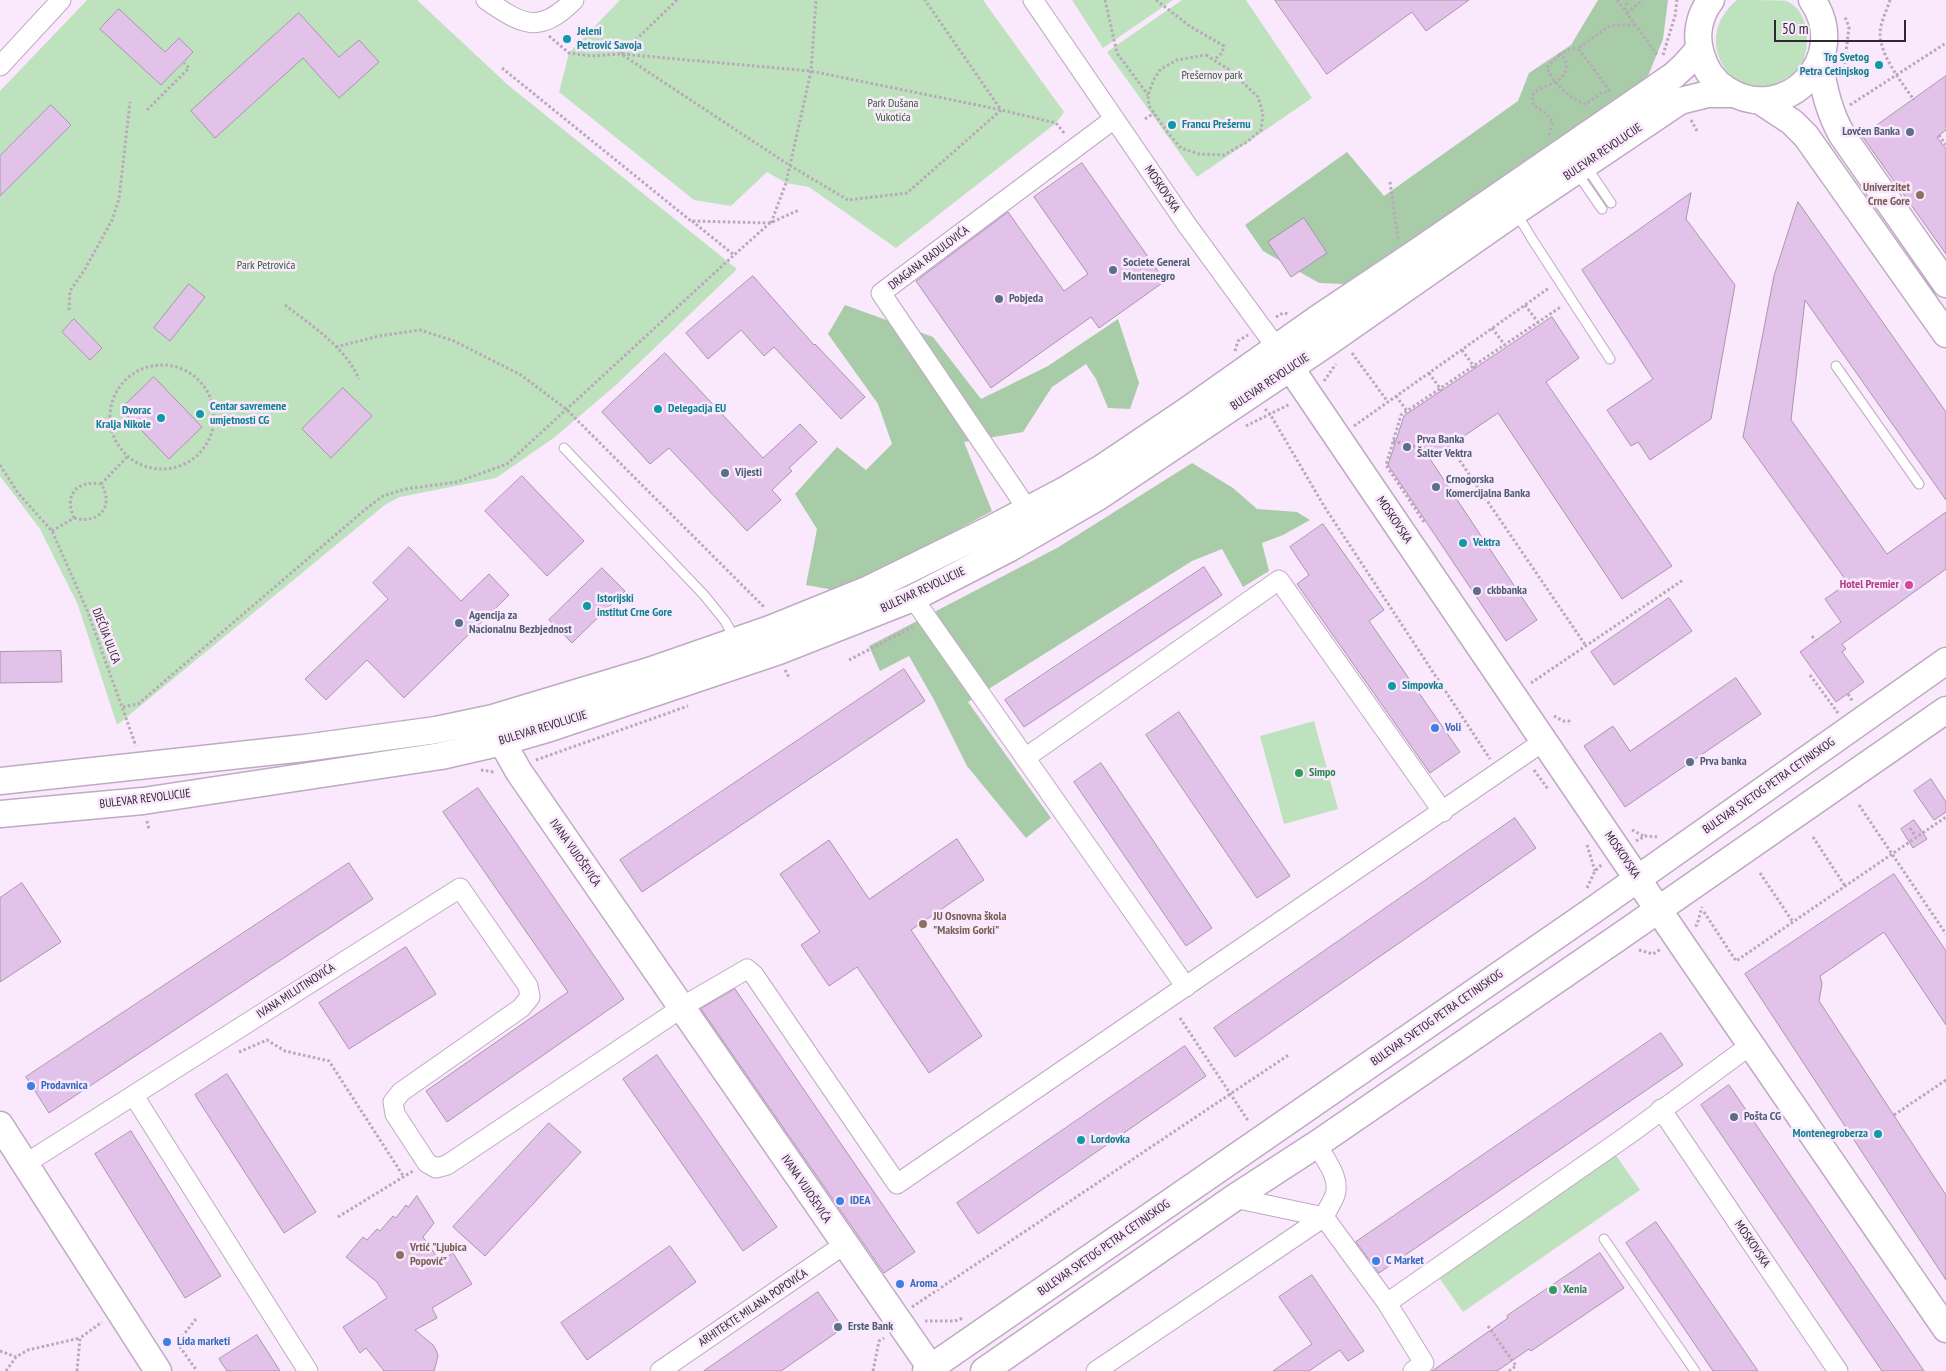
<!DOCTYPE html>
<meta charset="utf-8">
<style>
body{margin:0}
#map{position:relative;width:1946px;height:1371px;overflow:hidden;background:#fae8fd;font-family:"PT Sans Narrow",sans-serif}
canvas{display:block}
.scale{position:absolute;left:1774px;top:20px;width:132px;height:22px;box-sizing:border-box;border:2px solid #302731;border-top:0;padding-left:6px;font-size:15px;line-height:18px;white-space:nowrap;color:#302731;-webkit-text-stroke:4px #fae8fd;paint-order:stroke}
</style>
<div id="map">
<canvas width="1946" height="1371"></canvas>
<div class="scale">50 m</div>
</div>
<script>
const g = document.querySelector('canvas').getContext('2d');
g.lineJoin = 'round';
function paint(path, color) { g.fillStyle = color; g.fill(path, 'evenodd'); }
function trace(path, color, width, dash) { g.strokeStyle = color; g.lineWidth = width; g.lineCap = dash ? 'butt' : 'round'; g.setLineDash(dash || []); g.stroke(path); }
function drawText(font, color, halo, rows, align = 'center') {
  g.font = font + ' "PT Sans Narrow",sans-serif'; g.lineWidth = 5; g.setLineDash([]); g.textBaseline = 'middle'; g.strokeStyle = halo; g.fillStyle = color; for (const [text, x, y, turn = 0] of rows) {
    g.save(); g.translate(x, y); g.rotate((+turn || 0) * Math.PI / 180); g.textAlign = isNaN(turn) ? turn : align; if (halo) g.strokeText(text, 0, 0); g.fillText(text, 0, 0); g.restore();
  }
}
paint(new Path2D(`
 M87,0H417L508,85L737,269L616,385L555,437L496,478L400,497L386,504L117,725L78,605L40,529L0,476V91Z
 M620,0H983L1064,112L1056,123L896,248L809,187L786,183L767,172L731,206L694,200L559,92L569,53Z
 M1072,0H1173L1103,48Z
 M1182,0H1246L1312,98L1197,177L1107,52Z
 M1737,0C1747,0 1779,0 1786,1C1808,9 1811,42 1803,61C1799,69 1792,75 1784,79C1738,110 1686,42 1737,0Z
 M1314,721L1338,809L1284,824L1260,736Z
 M1615,1154L1640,1190L1463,1312L1438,1276Z`), '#bfe2be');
paint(new Path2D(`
 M1598,0H1668L1663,39L1646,81L1344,284L1319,283L1263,251L1245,225L1347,152L1384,196L1518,101L1529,73L1571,45Z
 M845,305L933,337L981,399L1048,366L1118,319L1139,383L1130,409L1108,408L1096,379L1086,364L1052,387L1023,432L964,442L992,511L914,553L834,590L806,585L817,529L795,494L837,447L866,470L892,444L878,404L828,334Z
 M1192,463L1233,488L1257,509L1297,512L1310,520L1283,535L1262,543L1269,571L1243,587L1222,549L1192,561L968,702L1051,818L1026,838L967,766L934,700L909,656L880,671L869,646L1057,548Z`), '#a9cca8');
const building = new Path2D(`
 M1275,0H1469L1426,31L1412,12L1327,74Z
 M119,9L165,52L179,38L193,52L161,85L100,29Z
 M299,13L339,57L359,40L379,62L339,98L303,58L215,138L191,111Z
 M1946,76V130L1937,137L1946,149V254L1862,136Z
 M51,105L71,125L0,196V156Z
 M1082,163L1165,281L1099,328L1091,317L991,388L916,281L1008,212L1064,291L1088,274L1034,197Z
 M1691,193L1686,219L1735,285L1711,419L1650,460L1638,442L1631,446L1607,410L1653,379L1582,270Z
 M1798,202L1946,412V500L1805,300L1791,420L1887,554L1946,512V569L1842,644L1846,649L1842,652L1864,682L1836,702L1800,652L1841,622L1825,599L1848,583L1743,437L1774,276Z
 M1304,218L1327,253L1291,277L1268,242Z
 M753,276L814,345L815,344L865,397L841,419L774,347L764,356L741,330L708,359L686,333Z
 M189,284L205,297L170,341L154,328Z
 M1552,317L1579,358L1546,382L1672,566L1622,599L1498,413L1430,459L1537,620L1506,641L1388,465L1404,416Z
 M74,319L102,348L90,360L62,332Z
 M665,353L763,458L800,424L817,442L789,468L792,471L772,490L781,500L747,531L669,448L650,464L602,412Z
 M154,377L202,427L169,459L121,409Z
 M343,388L372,416L331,458L302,429Z
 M522,476L584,541L547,576L485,511Z
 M1323,524L1384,610L1369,621L1460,752L1430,773L1297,584L1309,575L1290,547Z
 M409,547L461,601L489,574L509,595L404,698L367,660L326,700L305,679L388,599L373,583Z
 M1204,567L1222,595L1024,727L1005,700Z
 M602,568L625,591L572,643L549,620Z
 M1669,598L1692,631L1614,685L1591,652Z
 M61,651L62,682L0,683V652Z
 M904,669L925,701L642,892L620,860Z
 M1736,678L1761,714L1625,807L1584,746L1613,726L1630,751Z
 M1179,712L1290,876L1257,898L1146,735Z
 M1101,763L1212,928L1186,946L1074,782Z
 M1931,779L1946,802V812L1934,820L1914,791Z
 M478,788L624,999L447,1122L426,1091L568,992L443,812Z
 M1515,818L1536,848L1235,1057L1214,1028Z
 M1914,820L1927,839L1913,848L1901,829Z
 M957,839L984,880L911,930L982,1036L929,1073L857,967L829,986L801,945L820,932L780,874L829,840L869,899Z
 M349,863L373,899L49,1113L26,1077Z
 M1894,874L1946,951V1025L1884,932L1820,976L1822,984L1819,1001L1946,1195V1280L1745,974Z
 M22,883L61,942L0,982V898Z
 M406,947L436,994L349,1049L319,1003Z
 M735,989L915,1252L884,1273L701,1009Z
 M1661,1033L1683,1065L1379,1273L1356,1242Z
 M1185,1046L1206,1076L978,1234L957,1203Z
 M657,1055L777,1227L743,1251L623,1079Z
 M227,1074L316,1212L284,1233L195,1095Z
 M1729,1085L1924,1371H1882L1701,1105Z
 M549,1123L581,1152L485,1256L453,1227Z
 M131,1131L221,1276L185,1298L95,1154Z
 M417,1196L434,1223L423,1237L440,1261L453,1253L472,1284L432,1308L437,1318L415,1330L433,1345L436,1350L438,1356L434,1371H384L366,1348L360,1353L343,1327L387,1298L377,1282L346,1257L363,1237L367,1240L377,1229L380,1231L393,1216L396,1218L406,1205L408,1207Z
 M1656,1222L1758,1371H1713L1626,1243Z
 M670,1246L696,1282L587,1360L561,1323Z
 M1600,1253L1624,1288L1531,1351L1529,1349L1497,1371H1432L1508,1318L1507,1316Z
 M1312,1275L1364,1351L1348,1361L1340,1350L1309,1371H1273L1312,1344L1279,1297Z
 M818,1292L843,1328L781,1371H704Z
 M257,1335L280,1371H227L219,1359Z`);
paint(building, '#e2c2e8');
trace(building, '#a995ad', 1);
const lane = new Path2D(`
 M1586,166L1611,203
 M1577,173L1602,209
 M1517,214L1532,239L1610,359
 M1836,366L1919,484
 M564,448L704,595L725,621L735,639
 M1604,1239L1695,1371`);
const street = new Path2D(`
 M486,0C523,25 539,35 574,0
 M1033,0L1187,225L1276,347
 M0,66L61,0
 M1028,510L881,293L1114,119
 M913,598L1186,987
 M1025,758L1279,580L1443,812
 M134,1096L308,1371
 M1661,1109L1838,1371
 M25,1164L460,888L528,986L530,997L521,1008L401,1092L393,1102L395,1114L427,1163L436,1168L447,1165L692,1001L747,969L754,975L897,1184L1544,741
 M1234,1198L1324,1217
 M1324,1217L1387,1303L1424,1363L1413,1371
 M1387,1303L1628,1135L1752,1044
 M660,1371L845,1244
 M1096,1371L1324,1217C1327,1210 1332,1203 1335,1195C1341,1177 1324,1159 1317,1144`);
const secondary = new Path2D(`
 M1711,0C1699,15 1695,36 1701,54C1705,69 1714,82 1727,90C1786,127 1852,57 1812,0
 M1820,62C1823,88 1829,112 1842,135L1946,284
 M1760,101L1792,122L1806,136L1946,334
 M1281,354L1683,946L1946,1329
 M495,726L502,742L519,772L933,1371
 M0,781L304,748L436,730L493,718L649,671L770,629L869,589L989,530L1067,489L1102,468L1188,410L1317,319L1420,250L1673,76L1684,66L1699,49
 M0,814L143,801L441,756L502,742L550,728L779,651L913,598L1010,548L1098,497L1323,346L1516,211L1680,101L1708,94H1733
 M0,1125L158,1371
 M926,1371L1592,911L1946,661
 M984,1371L1234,1198L1317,1144L1619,937L1946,710`);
trace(lane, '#bfaac3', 11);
trace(street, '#bfaac3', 21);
trace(secondary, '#bfaac3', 29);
trace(new Path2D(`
 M677,0L621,54L789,165L848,200L907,193L1001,110L925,0
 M1105,0L1117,53L1148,95
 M1156,0L1191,27L1224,46L1222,53L1215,59
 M1617,0L1658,56
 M1890,0C1887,10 1880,23 1880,34C1880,55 1902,83 1914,100
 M1625,10L1627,0
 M1627,13L1643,0
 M549,36L569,53L591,56L621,54L811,71L1001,110L1056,123L1065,134
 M1206,55L1231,71L1258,97L1263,114L1261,130L1247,142L1224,155L1199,154L1181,148L1168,133L1149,106L1148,95L1154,79L1161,69L1177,60Z
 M1559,55L1568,50L1578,48
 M1663,55L1675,16L1677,0
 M502,68L691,221L770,223
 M1844,69L1849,27L1845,17
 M1610,91L1578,48L1608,27L1616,25H1636
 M1850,105L1946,43
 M147,110L189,68L184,63
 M1145,119L1154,113
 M1691,120L1697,131
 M1549,135L1553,122L1544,112L1534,106L1532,96C1542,82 1565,86 1567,65L1563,57L1559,56L1547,67C1549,79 1573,102 1586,104L1603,92H1610
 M1939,135L1946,145
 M1390,182L1398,239
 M692,221L734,255
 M771,223L786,183L811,71L816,0
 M285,305C312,326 345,347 359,379
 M1525,305L1540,325
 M69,310L70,291L85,269L112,220L119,199L130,102
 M1276,317L1283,313L1289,314
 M1492,328L1507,348
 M336,347L379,336L420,330L454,341L521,375L566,409L765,608
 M1462,350L1475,368
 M1235,351L1238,341L1248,335
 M1352,353L1388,402
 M110 417a52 52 0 1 1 104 0a52 52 0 1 1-104 0Z
 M1429,373L1442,391
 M1324,381L1336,364
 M1396,396L1407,411
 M1265,409L1270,414L1324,506L1490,759
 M1246,426L1290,404
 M1354,426L1549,288
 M1393,441L1458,458L1586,646
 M0,465L18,493L52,531L87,610L136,746
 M101,484L128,456
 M74,518C99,525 115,506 101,484
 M74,518C64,495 76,480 101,484
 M1424,522L1386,465L1401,415L1562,306
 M52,531L74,518
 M1812,636L1816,641
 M849,660L913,627
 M785,670L790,679
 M1810,675L1838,713
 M1531,683L1683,580
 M1848,694L1853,702
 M123,707L138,704L367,508L383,496L405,489L457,482L507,464L734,255L770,223L799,210
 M1554,716L1563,721H1569V725
 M536,760L688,706
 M481,770L494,772
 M1534,770L1548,789
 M1859,805L1946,934
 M147,821L149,830
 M1910,828L1916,837
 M1632,830L1644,836
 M1813,837L1845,886
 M1636,841L1645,836L1659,837
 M1587,845L1595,871
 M1760,873L1793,922
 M1587,888L1595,871L1602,864
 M1704,912L1736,961L1946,817
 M1695,926L1697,925L1702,907
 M1639,950L1653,954L1661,949
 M1180,1018L1249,1122
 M239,1052L267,1040L285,1051L329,1061L404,1177
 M1894,1115L1946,1080
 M338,1217L413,1171
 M912,1307L1290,1054
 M196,1319L177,1343L197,1371
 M925,1321H955L963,1318
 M1488,1326L1516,1366L1509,1371
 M0,1351L16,1357L28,1350L80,1338
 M6,1371L16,1357
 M77,1371L80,1338L102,1322
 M873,1371L879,1341L884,1338`), '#b7a8ba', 3, [2.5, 2.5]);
trace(lane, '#fff', 9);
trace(street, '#fff', 19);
trace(secondary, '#fff', 26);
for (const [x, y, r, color] of [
 [567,39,5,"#0f9aa8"],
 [1879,65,5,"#0f9aa8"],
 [1172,125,5,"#0f9aa8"],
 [1910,132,5,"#5c6f8a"],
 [1920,195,5,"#8d6e63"],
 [1113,270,5,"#5c6f8a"],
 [999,299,5,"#5c6f8a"],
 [658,409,5,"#0f9aa8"],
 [200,414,5,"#0f9aa8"],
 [161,418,5,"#0f9aa8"],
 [1407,447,5,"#5c6f8a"],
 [725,473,5,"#5c6f8a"],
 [1436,487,5,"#5c6f8a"],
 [1463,543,5,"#0f9aa8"],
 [1909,585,5,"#d1479c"],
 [1477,591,5,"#5c6f8a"],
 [587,606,5,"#0f9aa8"],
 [459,623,5,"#5c6f8a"],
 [1392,686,5,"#0f9aa8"],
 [1435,728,5,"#3f7fe0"],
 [1690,762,5,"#5c6f8a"],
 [1299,773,5,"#2e9e5b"],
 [923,924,5,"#8d6e63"],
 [31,1086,5,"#3f7fe0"],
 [1734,1117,5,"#5c6f8a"],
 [1878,1134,5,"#0f9aa8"],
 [1081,1140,5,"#0f9aa8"],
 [840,1201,5,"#3f7fe0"],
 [400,1255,5,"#8d6e63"],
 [1376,1261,5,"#3f7fe0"],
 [900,1284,5,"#3f7fe0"],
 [1553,1290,5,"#2e9e5b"],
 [838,1327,5,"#5c6f8a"],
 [167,1342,5,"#3f7fe0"]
]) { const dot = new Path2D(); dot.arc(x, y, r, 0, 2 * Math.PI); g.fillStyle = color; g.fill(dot); trace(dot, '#fae8fd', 2); }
drawText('bold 12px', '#0d838f', '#fae8fd', [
 ["Jeleni",577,32],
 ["Petrović Savoja",577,46],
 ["Trg Svetog",1869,58,"right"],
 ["Petra Cetinjskog",1869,72,"right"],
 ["Francu Prešernu",1182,125],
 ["Centar savremene",210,407],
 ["umjetnosti CG",210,421],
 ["Delegacija EU",668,409],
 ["Dvorac",151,411,"right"],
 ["Kralja Nikole",151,425,"right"],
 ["Vektra",1473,543],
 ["Istorijski",597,599],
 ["institut Crne Gore",597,613],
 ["Simpovka",1402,686],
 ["Montenegroberza",1868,1134,"right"],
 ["Lordovka",1091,1140]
], 'left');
drawText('12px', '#326232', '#fae8fd', [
 ["Prešernov park",1212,76],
 ["Park Dušana",893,104],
 ["Vukotića",893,118],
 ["Park Petrovića",266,266]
]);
drawText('bold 12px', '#4e5e75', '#fae8fd', [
 ["Lovćen Banka",1900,132,"right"],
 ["Societe General",1123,263],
 ["Montenegro",1123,277],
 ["Pobjeda",1009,299],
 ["Prva Banka",1417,440],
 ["Šalter Vektra",1417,454],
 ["Vijesti",735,473],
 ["Crnogorska",1446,480],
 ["Komercijalna Banka",1446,494],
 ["ckbbanka",1487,591],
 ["Agencija za",469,616],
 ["Nacionalnu Bezbjednost",469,630],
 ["Prva banka",1700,762],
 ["Pošta CG",1744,1117],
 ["Erste Bank",848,1327]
], 'left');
drawText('12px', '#302731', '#fae8fd', [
 ["BULEVAR REVOLUCIJE",1603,152,-34],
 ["MOSKOVSKA",1162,189,56],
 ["DRAGANA RADULOVIĆA",929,258,-37],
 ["BULEVAR REVOLUCIJE",1270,382,-34],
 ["MOSKOVSKA",1394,520,56],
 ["BULEVAR REVOLUCIJE",923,590,-25],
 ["DJEČIJA ULICA",106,636,69],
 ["BULEVAR REVOLUCIJE",543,728,-17],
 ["BULEVAR SVETOG PETRA CETINJSKOG",1769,786,-35],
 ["BULEVAR REVOLUCIJE",145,799,-7],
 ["IVANA VUJOŠEVIĆA",575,853,55],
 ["MOSKOVSKA",1622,855,56],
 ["IVANA MILUTINOVIĆA",296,991,-33],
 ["BULEVAR SVETOG PETRA CETINJSKOG",1437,1018,-35],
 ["IVANA VUJOŠEVIĆA",806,1189,56],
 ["MOSKOVSKA",1752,1244,56],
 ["BULEVAR SVETOG PETRA CETINJSKOG",1104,1248,-35],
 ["ARHITEKTE MILANA POPOVIĆA",753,1308,-34]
]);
drawText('bold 12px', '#785e54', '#fae8fd', [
 ["Univerzitet",1910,188,"right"],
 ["Crne Gore",1910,202,"right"],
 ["JU Osnovna škola",933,917],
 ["\"Maksim Gorki\"",933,931],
 ["Vrtić \"Ljubica",410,1248],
 ["Popović\"",410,1262]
], 'left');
drawText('bold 12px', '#b23c85', '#fae8fd', [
 ["Hotel Premier",1899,585]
], 'right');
drawText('bold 12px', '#366cbe', '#fae8fd', [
 ["Voli",1445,728],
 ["Prodavnica",41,1086],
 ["IDEA",850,1201],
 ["C Market",1386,1261],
 ["Aroma",910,1284],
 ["Lida marketi",177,1342]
], 'left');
drawText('bold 12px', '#27864d', '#fae8fd', [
 ["Simpo",1309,773],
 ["Xenia",1563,1290]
], 'left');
</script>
